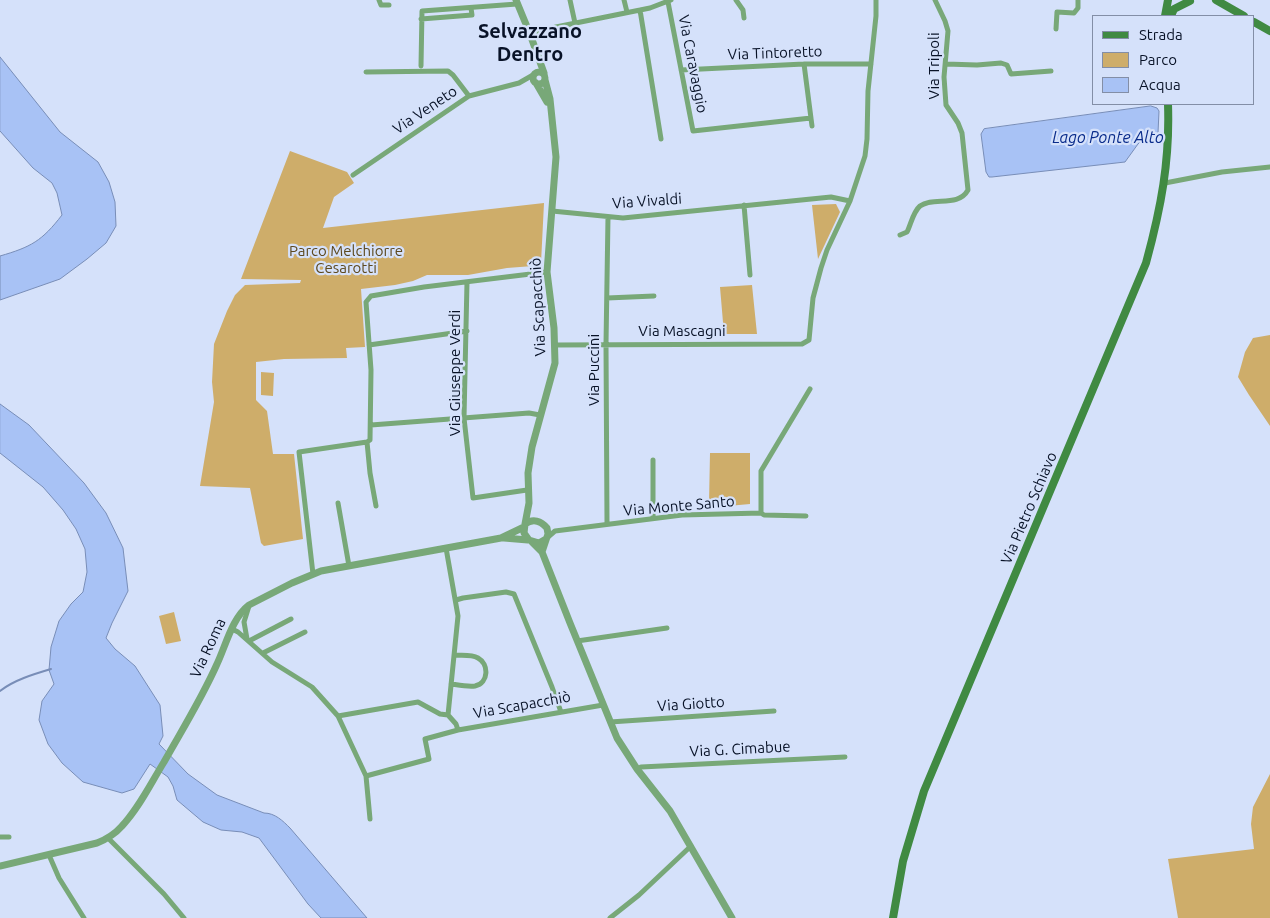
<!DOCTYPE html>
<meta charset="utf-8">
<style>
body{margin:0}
#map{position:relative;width:1270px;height:918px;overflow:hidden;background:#d5e1fa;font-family:Ubuntu,sans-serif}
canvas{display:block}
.legend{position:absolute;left:1092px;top:15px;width:162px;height:90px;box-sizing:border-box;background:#d5e1fa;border:1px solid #838ea6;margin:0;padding:6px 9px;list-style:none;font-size:15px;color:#081227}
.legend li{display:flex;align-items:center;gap:10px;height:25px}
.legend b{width:25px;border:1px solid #838ea6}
</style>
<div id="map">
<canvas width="1270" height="918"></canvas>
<ul class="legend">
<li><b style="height:6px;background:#408a42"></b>Strada</li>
<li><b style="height:14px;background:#cead6a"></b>Parco</li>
<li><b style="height:14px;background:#a8c2f5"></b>Acqua</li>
</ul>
</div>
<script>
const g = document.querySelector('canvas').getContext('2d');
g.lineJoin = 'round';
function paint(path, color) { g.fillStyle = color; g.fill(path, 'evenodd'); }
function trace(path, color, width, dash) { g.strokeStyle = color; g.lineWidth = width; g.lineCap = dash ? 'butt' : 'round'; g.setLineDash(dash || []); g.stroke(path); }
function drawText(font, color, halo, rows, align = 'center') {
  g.font = font + ' Ubuntu,sans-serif'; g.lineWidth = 4.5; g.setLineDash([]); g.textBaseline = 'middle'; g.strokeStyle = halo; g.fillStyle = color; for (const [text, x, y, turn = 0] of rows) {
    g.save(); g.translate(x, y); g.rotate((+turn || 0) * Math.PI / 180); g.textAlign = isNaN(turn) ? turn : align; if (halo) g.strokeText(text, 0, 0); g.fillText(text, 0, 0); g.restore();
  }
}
paint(new Path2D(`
 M290,151L347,172L354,183L334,197L323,228L544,203L541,263L538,265L533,266L507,268L468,275H427L413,281L395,285L361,289L365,347L346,348L347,358L284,359L256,362V400L267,411L273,454H294L303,539L264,546L261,543L250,488L200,486L214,402L212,382L214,344L227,311L235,295L245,285L300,283L301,280L241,279Z
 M836,204L840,212L818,259L812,205Z
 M752,285L757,334H724L720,287Z
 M1270,335V426L1249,395L1238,377L1245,352L1253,338Z
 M261,372L274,373L273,396L261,395Z
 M710,453H750V504L728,506L723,504H709Z
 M174,612L181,641L166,644L159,616Z
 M1270,774V918H1178L1168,859L1254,849L1251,824L1253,807Z`), '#cead6a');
const water = new Path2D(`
 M0,57L60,132L98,162L109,182L115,202L116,226L106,243L87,259L60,279L0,300V256C31,247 42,241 62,215L57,193L52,183L33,168L0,131Z
 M1151,106L1157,108L1159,111L1158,133L1143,139L1138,144L1125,162L992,177H989L986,172L981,134L984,129Z
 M0,404L29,425L84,483L106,513L123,548L128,591L112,623L106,638L115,649L135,666L160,705L163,736L159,744L188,774L217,795L264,813C275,813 283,821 290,828L367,918H321L308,904L259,838L242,832L221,830L203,822L177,800L173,786L168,777L150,764L134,789L122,793L83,782L62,763L48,744L39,720L42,701L54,684L49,670L51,647L59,621L71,604L83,592L87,572L85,549L76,529L63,510L43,487L0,453Z`);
paint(water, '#a8c2f5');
trace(water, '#788db7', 1);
trace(new Path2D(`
 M0,691C14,680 34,674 51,669`), '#788db7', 2);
trace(new Path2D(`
 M379,0L381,5H389
 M570,0L575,23
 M624,0L627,12
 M736,0L743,10L744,18
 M668,2L693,131L811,118
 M640,10L661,139
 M421,19L472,15L471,8
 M1056,29L1057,12L1074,13L1078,8V0
 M530,34L556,27L650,8L671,0
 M804,64L812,126
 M946,64L977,65L1001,63L1007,65L1011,74L1051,71
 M421,66L422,11L517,4
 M681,70L804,64H871
 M366,72L448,71L453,75L469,96
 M353,175L469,96L519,83L533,75
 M1165,183L1222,172L1270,167
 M744,205L750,275
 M552,211L623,218L831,197L850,201
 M900,235L907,232C911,224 913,212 920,206C933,196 958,208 968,190L962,133L958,123L946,105L944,77L948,31L945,21L935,0
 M467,282L464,418L473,498L527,490
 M607,298L654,296
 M369,345L467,331
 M555,345L802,344L809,340L813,298L821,268L827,250L850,201L865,156L867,139L868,91L876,16V0
 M371,425L529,413L540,415
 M367,442L370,473L376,506
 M653,460V518
 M338,503L349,566
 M761,513V471L810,389
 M607,524L606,344L608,217
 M548,537L555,531L682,515L761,513L764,515L806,516
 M446,548L458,616L448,715
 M313,574L299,452L367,442L370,440L371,370L366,302L371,296L424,287L547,272
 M456,600L463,598L506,592L514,594L552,687L561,712
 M232,629L238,632L272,662L312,687L338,716L366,776L370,819
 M247,639L244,622L249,606
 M249,641L291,619
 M577,641L667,628
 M263,653L305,632
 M451,684C458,685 468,687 475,686C489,683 489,664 478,658C471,654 461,656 454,655
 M338,716L418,702L440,714L448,715L456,724L458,730L603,705
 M610,722L774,711
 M637,769L641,767L845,757
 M366,776L429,759L425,739L458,730
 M0,837H9
 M108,838L164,894L184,918
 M49,855L59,878L84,918
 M610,918L639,895L691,846`), '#78a878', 5);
trace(new Path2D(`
 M516,0L530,34L544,73
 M533 78a6 6 0 1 1 12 0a6 6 0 1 1-12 0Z
 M536,83L547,102
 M525,524L529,503L528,473L532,447L555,363L554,328L547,272L556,157L550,99L545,80
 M504,538L528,540
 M532,542L542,552L570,623L617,738L637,769L670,811L732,918
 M542,552L548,534L547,528C541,521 533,518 525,524L524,533L529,540L539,543L546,539
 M0,866L97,843C107,839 115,834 122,826C139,808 151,783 164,762C182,730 202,698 217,664C226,645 232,618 249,605L292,583L321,571L501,538L524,527`), '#78a878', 7);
trace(new Path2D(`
 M1216,0L1244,16
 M1165,16L1168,0
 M1171,16L1174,9L1190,1
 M1254,22L1270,31
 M893,918L903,861L924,791L1146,263C1161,208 1170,161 1168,104`), '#408a42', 8);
drawText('15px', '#081227', '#d5e1fa', [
 ["Via Tintoretto",775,53,-2],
 ["Via Caravaggio",693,64,79],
 ["Via Tripoli",934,66,-90],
 ["Via Veneto",425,110,-34],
 ["Via Vivaldi",647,201,-4],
 ["Via Scapacchiò",538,307,-93],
 ["Via Mascagni",682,331],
 ["Via Puccini",594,370,-90],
 ["Via Giuseppe Verdi",455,373,-90],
 ["Via Monte Santo",679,506,-5],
 ["Via Pietro Schiavo",1029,508,-67],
 ["Via Roma",208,648,-65],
 ["Via Giotto",691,704,-4],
 ["Via Scapacchiò",522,705,-10],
 ["Via G. Cimabue",740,749,-3]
]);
drawText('15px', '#5d491f', '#d5e1fa', [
 ["Parco Melchiorre",346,251],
 ["Cesarotti",346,268]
]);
drawText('italic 16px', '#0a2c8b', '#d5e1fa', [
 ["Lago Ponte Alto",1108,138]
]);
drawText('bold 20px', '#081227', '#d5e1fa', [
 ["Selvazzano",530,31],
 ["Dentro",530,54]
]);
</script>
